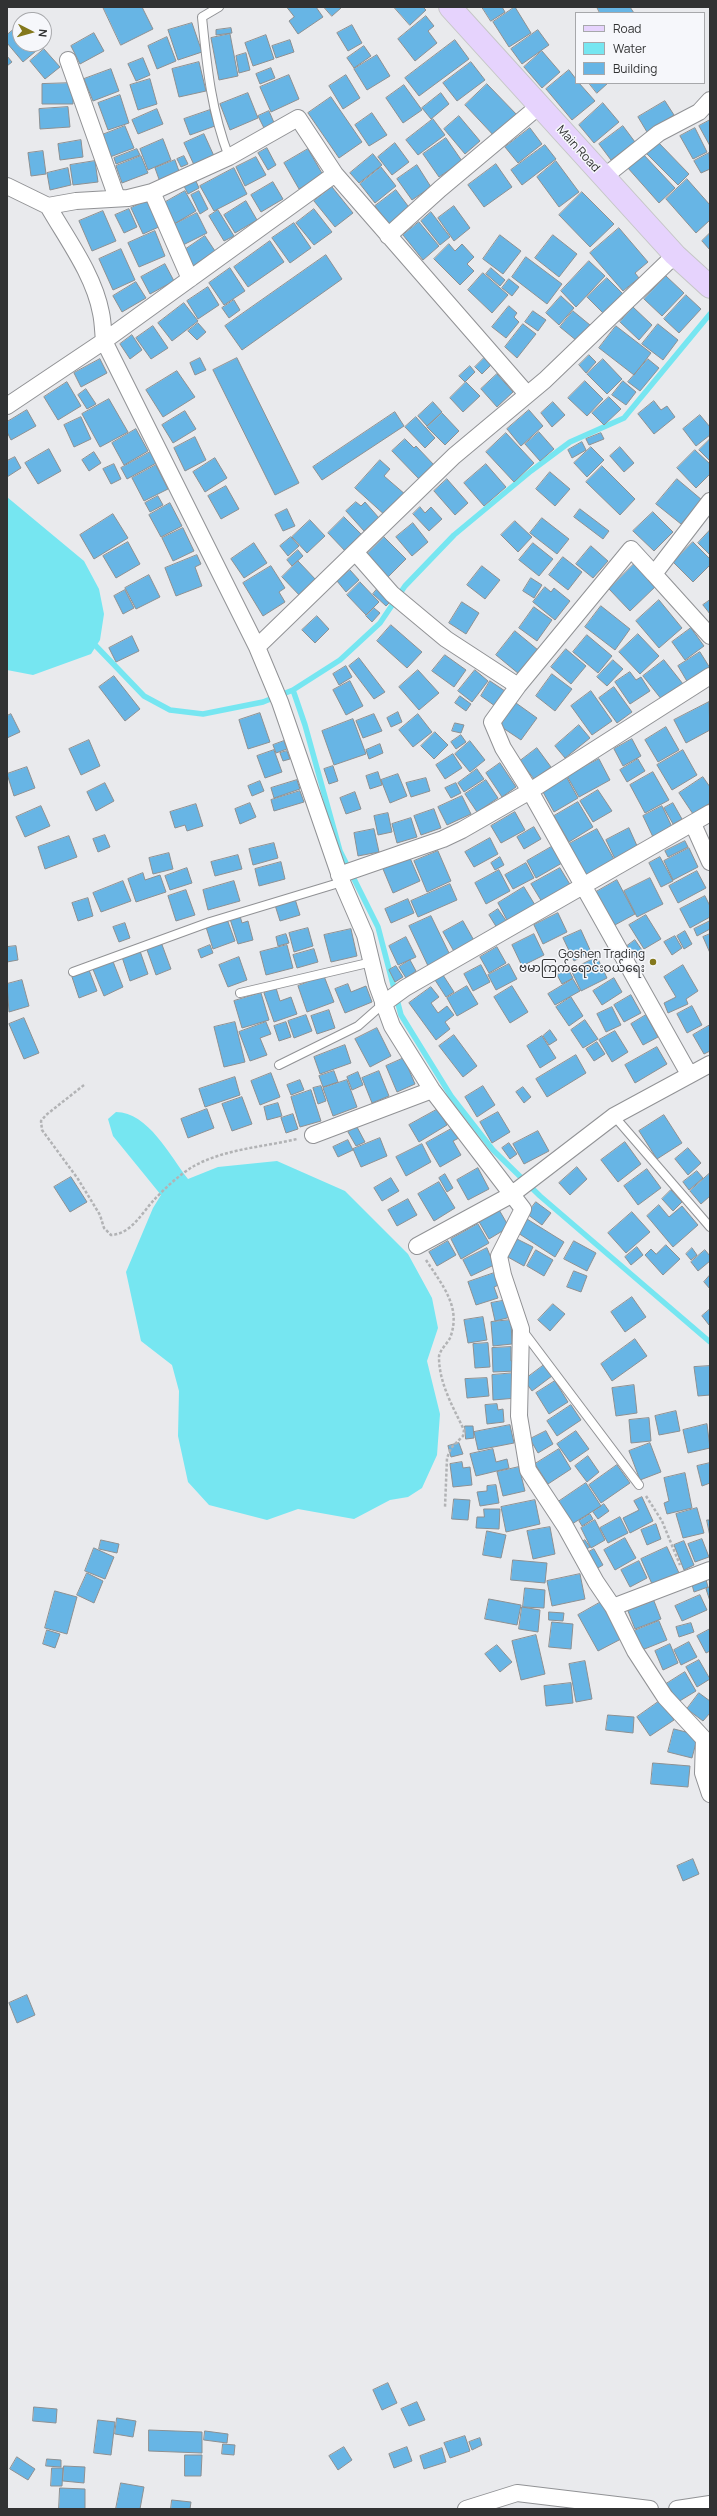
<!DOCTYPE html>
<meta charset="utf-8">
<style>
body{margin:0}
#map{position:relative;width:717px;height:2516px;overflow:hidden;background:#e9eaed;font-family:Manrope,sans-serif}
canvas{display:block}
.frame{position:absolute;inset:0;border:8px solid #313233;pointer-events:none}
.legend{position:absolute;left:575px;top:12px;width:130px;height:72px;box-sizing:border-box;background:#f6f7fb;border:1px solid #a7a8ab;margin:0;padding:5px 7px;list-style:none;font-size:12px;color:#313233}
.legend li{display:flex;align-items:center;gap:8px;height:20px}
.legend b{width:20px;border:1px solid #a7a8ab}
.north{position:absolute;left:12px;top:12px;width:40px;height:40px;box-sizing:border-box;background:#f6f7fb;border:1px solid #a7a8ab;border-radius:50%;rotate:96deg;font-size:11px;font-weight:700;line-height:16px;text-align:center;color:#313233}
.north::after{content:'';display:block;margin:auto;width:14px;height:18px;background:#84781c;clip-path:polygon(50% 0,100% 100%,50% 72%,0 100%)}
</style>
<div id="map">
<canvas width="717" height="2516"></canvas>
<div class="frame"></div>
<ul class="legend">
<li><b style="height:5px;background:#e6d3fd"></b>Road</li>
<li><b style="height:11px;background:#76e6f1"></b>Water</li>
<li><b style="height:11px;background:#67b5e5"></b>Building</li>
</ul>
<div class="north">N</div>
</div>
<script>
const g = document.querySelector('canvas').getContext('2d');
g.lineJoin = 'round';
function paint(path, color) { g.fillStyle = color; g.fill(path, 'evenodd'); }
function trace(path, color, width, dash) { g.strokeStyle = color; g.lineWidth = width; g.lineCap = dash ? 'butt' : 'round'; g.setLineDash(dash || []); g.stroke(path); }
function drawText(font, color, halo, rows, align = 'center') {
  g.font = font + ' Manrope,"Noto Sans Myanmar",sans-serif'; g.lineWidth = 3; g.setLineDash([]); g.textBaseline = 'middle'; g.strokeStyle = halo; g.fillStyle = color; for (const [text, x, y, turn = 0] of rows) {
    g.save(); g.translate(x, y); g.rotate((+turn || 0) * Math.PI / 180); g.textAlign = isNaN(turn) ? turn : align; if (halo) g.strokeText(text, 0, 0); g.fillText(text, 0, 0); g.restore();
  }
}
paint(new Path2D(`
 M7,497L84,561L99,589L104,614L100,640L91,654L33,675L7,670Z
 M116,1112C148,1112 170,1156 188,1179L218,1167L277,1161L345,1191L408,1254L432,1298L438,1328L427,1361L440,1414L437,1455L422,1488L408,1497L390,1500L354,1519L298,1509L267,1520L209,1505L188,1482L178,1436L179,1391L172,1365L141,1341L126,1272L153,1208L161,1195L113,1136L108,1119Z`), '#76e6f1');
trace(new Path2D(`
 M96,646L144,696L170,710L203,714L263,702L293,690L340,660L380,623L405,586L454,535L531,471L570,442L624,418L710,314
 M293,690L305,725L340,851L378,927L401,1015L451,1096L493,1150L540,1196L710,1342`), '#76e6f1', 5.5);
const building = new Path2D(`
 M103,7H142L153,29L121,45Z
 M287,7H316L323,17L298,34L289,21L294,17Z
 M324,7H340L341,8L332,16Z
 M394,7H423L426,10L410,25Z
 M482,7H502L505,12L491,21Z
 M515,7L531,33L509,47L493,22Z
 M597,7H630L634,13H600Z
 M426,16L434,26L428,31L437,43L415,61L398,39Z
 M192,23L202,52L178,60L168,30Z
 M20,24V44L42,46L23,62L7,43V35Z
 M352,25L362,43L348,51L337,33Z
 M231,28L232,33L216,35V30Z
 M538,30L549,45L522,64L511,49Z
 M94,33L104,51L80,64L71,46Z
 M230,34L238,76L219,80L211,38Z
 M266,35L274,59L253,66L245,43Z
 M167,37L176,61L157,69L148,46Z
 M290,40L294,52L276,58L272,46Z
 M455,40L469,59L419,96L405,78Z
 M364,46L371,56L354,68L347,58Z
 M44,49L60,67L45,79L30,61Z
 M542,51L560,72L542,88L524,67Z
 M246,53L250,70L239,73L236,56Z
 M377,55L390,76L367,90L354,69Z
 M7,56L12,62L7,66Z
 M143,58L150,75L136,81L128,64Z
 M199,62L206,91L179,97L172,69Z
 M471,62L485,80L457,101L443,83Z
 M271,68L275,78L260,84L256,74Z
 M111,69L119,91L93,101L84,79Z
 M569,70L576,79V83H579L595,101L572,120L546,89Z
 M289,75L299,99L271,112L260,87Z
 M346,75L360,98L343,109L329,86Z
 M150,79L157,104L138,110L130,85Z
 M73,83V104H42V84Z
 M589,83H608L597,93Z
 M487,84L519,117L496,138L465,105Z
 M404,85L422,110L403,123L386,98Z
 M248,93L258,118L230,130L220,104Z
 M441,93L449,104L431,119L422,108Z
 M120,95L129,123L108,130L98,103Z
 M331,97L362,142L339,158L308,113Z
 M665,101L674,115L647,132L638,117Z
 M603,103L619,122L594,143L579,125Z
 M68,107L70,127L40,129L39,109Z
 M157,109L163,124L138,134L132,120Z
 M210,110L215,126L190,135L184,119Z
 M269,111L275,125L265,130L258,116Z
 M372,113L387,135L369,146L355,125Z
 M459,116L480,141L465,154L444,129Z
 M433,119L445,135L418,155L406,140Z
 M710,120V146L699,126Z
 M125,126L134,148L110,157L102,135Z
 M623,126L635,142L611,160L599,144Z
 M530,128L542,144L518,163L505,147Z
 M695,128L707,152L693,159L680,136Z
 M204,134L214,156L194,165L184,143Z
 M446,138L462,161L439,177L423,154Z
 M163,139L171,160L148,170L140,149Z
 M81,140L83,157L60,160L58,144Z
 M657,141L689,174L678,185L645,152Z
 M395,143L409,162L392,175L378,157Z
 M545,145L556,159L522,185L511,170Z
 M267,148L276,165L268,170L258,153Z
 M137,149L140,155L116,164L114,158Z
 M308,149L323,175L299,189L284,163Z
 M43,151L46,174L31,176L28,153Z
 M642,153L675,188L659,203L627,167Z
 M709,153L710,169L701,173L694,161Z
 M373,154L382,165L359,183L350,173Z
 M141,156L148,173L122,183L116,166Z
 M184,156L188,164L181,167L177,159Z
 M256,157L266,175L245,186L236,167Z
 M175,160L180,174L160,182L155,168Z
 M95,161L98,182L73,185L70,165Z
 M556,161L579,192L559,207L537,177Z
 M496,164L512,187L484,207L468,185Z
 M417,165L431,187L412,200L397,179Z
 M381,167L396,186L375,203L360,184Z
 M68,168L71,185L50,190L47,173Z
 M234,168L247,194L214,211L200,186Z
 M195,179L199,188L188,194L184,186Z
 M687,179L710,205V220L696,233L666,199Z
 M273,182L283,199L261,212L251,195Z
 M332,187L353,213L335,227L314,201Z
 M396,190L411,210L390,226L375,206Z
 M185,191L196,211L174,224L162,204Z
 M199,191L208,209L200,214L191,195Z
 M582,192L614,224L590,247L559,215Z
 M149,200L161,226L143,234L131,208Z
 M246,201L257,220L235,233L224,215Z
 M454,206L470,228L454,241L438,218Z
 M129,209L137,227L124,233L115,215Z
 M314,209L332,232L314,245L296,223Z
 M218,210L234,236L224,241L209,216Z
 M103,211L116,241L92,251L79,221Z
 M431,212L450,237L440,245L421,221Z
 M197,213L207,233L183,245L173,225Z
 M419,222L439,246L423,260L403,235Z
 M294,223L311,248L290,263L272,238Z
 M619,228L648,262L635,273L639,278L623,291L590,253Z
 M155,231L165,256L139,267L128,243Z
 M710,233V250L702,241Z
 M500,235L521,251L503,274L483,259Z
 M553,235L577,254L559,277L535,258Z
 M205,236L215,251L193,266L183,251Z
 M270,241L284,262L248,287L234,267Z
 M449,244L455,251L462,244L474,257L467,264L474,271L460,285L434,259Z
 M121,249L135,280L113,290L99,259Z
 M326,255L342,279L242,350L225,326Z
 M526,257L562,284L547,304L512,277Z
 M589,261L605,276L576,307L561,291Z
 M165,264L174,281L150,294L141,277Z
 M230,268L245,291L224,305L209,283Z
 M491,268L505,280L500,286L486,274Z
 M483,273L508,295L492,313L468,290Z
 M666,276L684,293L662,316L644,299Z
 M607,278L624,295L604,314L587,297Z
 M509,279L519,287L512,296L502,288Z
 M136,282L146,298L122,312L113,296Z
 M208,287L219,305L198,319L187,301Z
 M686,295L701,309L679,333L664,319Z
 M561,296L574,308L559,325L546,313Z
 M234,300L240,310L229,318L222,308Z
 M184,303L198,321L172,341L158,323Z
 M509,306L517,313L514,317L519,322L506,338L492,327Z
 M633,307L652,325L639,340L620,322Z
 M533,311L546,320L538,331L525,322Z
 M573,311L590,325L577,341L560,327Z
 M198,323L206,332L197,340L188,331Z
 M523,324L536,334L517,358L505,347Z
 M658,324L678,340L663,360L642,344Z
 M153,326L168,348L151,359L136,338Z
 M616,326L651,353L634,375L599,348Z
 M132,335L142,350L130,359L120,344Z
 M589,355L596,362L586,373L579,365Z
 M200,358L206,370L195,375L190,363Z
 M237,358L299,483L275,495L213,370Z
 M484,358L491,365L482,374L475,367Z
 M100,359L107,373L81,387L74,373Z
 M603,359L622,379L607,394L587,374Z
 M648,359L659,368L640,391L628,382Z
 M470,366L475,372L465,382L459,376Z
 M177,371L195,397L163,417L146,390Z
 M497,374L513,392L497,407L481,389Z
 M585,381L603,399L587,416L568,398Z
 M623,381L636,392L626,405L612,395Z
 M67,382L81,406L58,420L44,397Z
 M466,382L480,396L463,412L450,398Z
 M86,389L96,404L87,409L78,395Z
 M609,397L621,409L604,425L592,413Z
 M109,399L128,432L100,447L82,414Z
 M654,401L661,410L667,406L675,417L654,434L638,414Z
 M433,402L442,412L427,426L418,416Z
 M553,402L565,415L552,427L541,413Z
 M27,410L36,426L11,440L7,432V422Z
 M529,410L543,426L521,446L507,429Z
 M185,411L196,429L173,443L162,425Z
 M395,412L404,426L322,480L313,467Z
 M442,413L459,431L445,445L427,427Z
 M700,415L710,427V435L696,446L683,429Z
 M81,417L91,439L74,447L64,425Z
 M416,417L435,438L425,448L405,427Z
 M136,429L148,451L124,465L112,443Z
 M539,432L554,449L540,461L525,444Z
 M506,433L534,463L514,482L486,452Z
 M601,433L604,439L589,445L586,439Z
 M195,437L206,460L185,471L174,448Z
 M405,439L414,448L416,446L435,466L420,480L392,451Z
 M710,439V461L699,450Z
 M582,442L586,450L572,458L568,450Z
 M591,447L604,460L587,477L574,463Z
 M620,447L634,463L624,472L610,456Z
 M49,449L61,471L38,484L25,463Z
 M695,450L710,464V474L696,488L677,468Z
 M152,451L158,462L127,479L121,468Z
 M94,452L101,463L89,471L82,460Z
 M15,457L21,468L7,477V461Z
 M215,458L227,478L205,492L193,472Z
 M380,460L390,469L384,476L406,495L387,517L355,488Z
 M114,464L121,479L111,484L103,469Z
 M486,464L506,487L484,506L464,483Z
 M156,465L168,489L144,501L132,478Z
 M602,466L635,499L620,515L586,482Z
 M550,472L570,489L555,506L536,489Z
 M447,479L468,503L455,515L434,491Z
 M677,479L702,500L681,524L656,504Z
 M226,486L239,509L221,519L208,496Z
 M158,496L163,505L150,512L145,503Z
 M356,502L361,506L365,502L379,518L364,531L346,511Z
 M170,503L182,526L161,537L149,515Z
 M420,507L425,513L431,507L442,519L429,531L413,514Z
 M287,509L295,526L283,531L275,515Z
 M580,509L609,531L603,539L574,517Z
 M653,512L673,532L654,551L633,531Z
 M113,514L128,538L94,559L80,535Z
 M344,517L364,537L347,553L328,533Z
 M542,518L569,539L557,554L530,533Z
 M310,520L325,536L307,553L292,537Z
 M515,521L532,537L518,552L501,535Z
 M413,523L428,542L412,556L396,537Z
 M183,528L194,551L173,561L162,538Z
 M710,530V555L698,543Z
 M291,537L299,546L288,556L280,546Z
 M384,537L406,559L387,578L365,556Z
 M128,542L140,564L116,578L103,556Z
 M693,542L710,559V565L693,582L673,562Z
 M254,543L267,563L244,578L231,559Z
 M533,543L553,559L539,576L519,560Z
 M591,546L608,561L593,578L576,564Z
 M298,550L303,556L292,566L287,560Z
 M197,555L201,564L195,567L202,586L176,596L165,568Z
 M563,557L582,572L568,590L549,575Z
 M298,561L317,581L301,597L282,577Z
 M635,563L657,585L630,611L609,589Z
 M271,566L285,588L279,592L285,602L263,616L243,583Z
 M482,566L500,580L485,599L467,585Z
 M350,570L359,580L346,592L337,581Z
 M149,575L160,597L136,609L125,588Z
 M531,578L542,585L534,598L523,591Z
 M360,582L379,602L366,615L347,595Z
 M545,587L551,592L554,588L570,601L555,620L533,602Z
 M378,588L392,600L386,606L373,594Z
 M125,590L134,608L123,614L114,596Z
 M659,600L682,628L659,648L636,621Z
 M710,600V614L703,605Z
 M462,602L479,613L466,634L449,623Z
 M601,606L630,629L615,650L585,627Z
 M534,607L552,620L537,641L519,628Z
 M374,608L380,613L372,622L366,616Z
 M317,616L329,629L315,643L302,630Z
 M391,625L422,652L407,668L377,641Z
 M691,628L704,646L685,660L672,642Z
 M515,631L538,650L519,674L496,655Z
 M638,634L659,656L640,674L619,652Z
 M587,635L612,656L598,673L573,652Z
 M132,636L139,651L116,662L109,648Z
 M566,649L586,666L571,684L551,667Z
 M700,652L710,668L688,683L678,666Z
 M445,655L466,670L454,687L432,671Z
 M359,658L385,692L374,699L349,666Z
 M613,660L623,669L607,686L597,677Z
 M664,660L683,684L662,700L643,676Z
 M346,666L352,677L339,685L333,674Z
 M418,670L439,693L419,710L399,687Z
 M475,670L488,681L472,702L458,691Z
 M630,672L636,680L641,677L650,691L630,704L615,682Z
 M552,674L572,689L555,711L536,696Z
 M114,676L140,709L125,721L99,687Z
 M350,681L363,706L346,715L333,690Z
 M490,681L505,691L495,706L481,696Z
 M614,687L632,712L617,723L599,698Z
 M591,691L612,721L592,735L571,706Z
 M460,696L471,704L466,711L455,703Z
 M709,702L710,730L686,743L674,720Z
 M516,703L537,718L521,740L500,726Z
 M398,712L402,722L391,727L387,718Z
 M260,713L270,742L248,749L239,720Z
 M11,714L20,732L7,738V716Z
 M374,714L382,731L363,738L356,721Z
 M418,714L432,732L413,747L399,730Z
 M353,719L366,754L334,765L322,731Z
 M455,723L464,725L461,733L452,731Z
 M579,725L590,738L565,758L555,746Z
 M666,727L679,750L658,762L645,740Z
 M435,732L448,745L434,759L421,746Z
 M461,735L466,742L456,749L451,742Z
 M632,739L641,756L623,766L614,749Z
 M89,740L100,766L81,775L69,749Z
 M284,741L287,749L276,753L273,745Z
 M470,741L485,760L470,772L455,754Z
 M380,744L383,753L369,759L366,750Z
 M537,748L551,767L534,779L520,761Z
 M274,750L282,772L265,778L257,756Z
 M683,750L697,775L672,790L657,765Z
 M287,751L290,759L283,761L280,753Z
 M453,754L462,768L445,779L436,765Z
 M599,759L610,780L579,797L567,776Z
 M638,759L645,771L627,782L620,770Z
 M500,763L516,787L502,797L486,773Z
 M333,766L338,781L329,784L324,769Z
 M27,767L35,788L14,796L7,774Z
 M477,769L484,779L464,792L458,783Z
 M378,772L382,785L370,789L366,776Z
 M653,772L669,800L645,813L630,785Z
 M398,774L407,796L390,803L381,780Z
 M703,777L710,787V803L693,814L679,793Z
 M426,778L430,791L411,797L406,783Z
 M567,778L578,798L554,812L543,792Z
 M297,780L300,789L274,798L271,788Z
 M486,780L498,798L477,812L465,794Z
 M260,781L264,791L252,796L248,786Z
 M105,783L114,801L96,811L87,792Z
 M456,783L461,793L451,798L445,788Z
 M598,790L612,811L593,822L580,801Z
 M300,791L304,802L274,811L271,800Z
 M355,792L361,809L346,814L340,798Z
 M462,796L471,814L447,825L438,807Z
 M578,802L593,827L569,842L554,816Z
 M250,803L256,817L240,824L235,809Z
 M673,803L682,819L673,824L664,808Z
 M196,804L203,826L187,831L185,825L175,828L170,812Z
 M41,806L50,826L25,837L16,817Z
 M662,806L672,827L653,837L643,816Z
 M434,809L441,828L421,835L414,816Z
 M515,812L525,830L501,843L491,826Z
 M388,813L392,832L378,835L374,816Z
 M411,818L417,837L397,843L392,824Z
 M534,827L541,839L524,849L517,837Z
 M629,828L638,848L615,859L606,840Z
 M374,829L379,852L358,856L354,833Z
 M597,829L615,861L587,877L569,844Z
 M105,835L110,847L98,852L93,839Z
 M69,836L77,857L45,869L38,847Z
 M490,838L498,854L474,867L465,852Z
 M685,841L688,847L668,857L665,851Z
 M274,843L278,858L253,865L249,849Z
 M553,846L562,863L536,878L527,861Z
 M689,848L698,867L673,880L664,861Z
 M438,851L451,881L427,892L414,861Z
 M169,853L173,869L153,874L149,858Z
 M238,855L242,869L215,876L211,862Z
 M500,857L504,865L495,870L491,863Z
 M660,857L673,881L661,887L649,863Z
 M410,858L420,881L393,893L383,869Z
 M281,862L285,879L259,886L255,869Z
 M526,863L534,878L513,889L505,875Z
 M187,868L192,883L170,890L165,876Z
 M560,868L571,886L542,902L531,884Z
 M499,870L510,891L486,904L475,883Z
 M697,871L706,888L678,903L669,886Z
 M143,873L145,880L160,875L166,892L136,902L128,879Z
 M650,878L663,904L637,917L624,891Z
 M617,880L635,914L613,926L596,892Z
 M123,881L131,901L101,912L93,893Z
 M234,881L240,901L208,910L203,890Z
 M450,884L457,900L418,917L411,901Z
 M524,887L535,905L508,922L498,903Z
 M186,890L195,915L176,921L168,896Z
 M705,896L710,906V917L690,928L680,909Z
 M88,898L93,916L78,921L72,903Z
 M295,899L300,915L280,921L275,905Z
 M408,899L414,913L391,923L385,909Z
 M498,909L507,922L497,928L489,915Z
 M558,913L567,932L543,944L534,925Z
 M646,915L661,939L644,949L629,925Z
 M240,916L242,923L248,921L253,940L238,944L230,919Z
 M431,916L451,957L429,968L409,926Z
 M227,919L235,941L213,949L206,927Z
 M463,921L476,944L456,955L443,932Z
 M710,921V929L697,936L694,929Z
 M125,923L130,938L119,942L113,927Z
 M308,928L313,946L294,952L289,933Z
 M351,929L357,956L331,962L324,935Z
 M581,930L591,952L574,961L563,938Z
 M685,931L692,944L684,949L677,936Z
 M286,934L289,943L278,946L276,937Z
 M534,934L544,955L522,966L512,945Z
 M710,934V953L703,937Z
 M675,936L682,948L672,955L664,942Z
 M406,937L416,957L398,965L389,946Z
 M635,940L644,953L636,958L627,946Z
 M161,942L171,969L156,975L146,947Z
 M210,945L213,953L201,958L198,950Z
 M287,945L293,968L266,975L260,952Z
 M16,946L18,960L7,962V947Z
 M497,947L506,963L489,973L480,957Z
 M314,949L318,962L297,968L293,955Z
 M140,951L148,974L130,981L122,957Z
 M239,957L247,980L228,987L219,965Z
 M597,957L607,978L581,991L571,970Z
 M112,959L123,987L104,996L92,967Z
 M410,960L416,971L406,978L399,967Z
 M509,964L517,979L496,990L488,975Z
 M481,965L490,982L473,991L464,974Z
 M683,965L698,991L686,999L688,1004L668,1013L664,1003L676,997L664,977Z
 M396,966L403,977L395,982L389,970Z
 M568,969L573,978L562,984L557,975Z
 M89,970L97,991L79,998L72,977Z
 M443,975L454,992L446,997L435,980Z
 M324,976L334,1002L307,1012L298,986Z
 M614,978L622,992L602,1005L593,991Z
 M573,979L580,991L555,1005L548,994Z
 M22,980L29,1006L9,1012L7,984Z
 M348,984L351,992L366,986L372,1002L345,1013L335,989Z
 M467,986L478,1004L457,1016L447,998Z
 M512,986L528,1012L510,1023L494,997Z
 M431,987L439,997L431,1003L438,1013L447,1006L454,1015L445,1022L450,1029L436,1040L409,1003Z
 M276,988L280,1001L291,997L297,1014L274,1022L264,993Z
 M261,993L269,1020L242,1028L234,1001Z
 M631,995L641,1013L624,1022L614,1005Z
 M571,997L583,1016L569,1026L556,1007Z
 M692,1006L702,1025L687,1033L677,1014Z
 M612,1007L621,1025L606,1032L597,1014Z
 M329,1010L335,1028L317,1034L311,1016Z
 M306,1015L312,1031L294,1038L288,1021Z
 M646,1015L658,1037L643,1045L631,1024Z
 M24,1018L39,1053L24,1059L9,1024Z
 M585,1020L598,1039L583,1048L571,1030Z
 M235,1022L245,1062L224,1067L214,1027Z
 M266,1022L271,1034L260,1038L267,1055L250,1061L239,1032Z
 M286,1022L291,1037L279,1041L274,1026Z
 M710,1025V1051L704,1054L693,1035Z
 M377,1028L391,1056L370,1067L355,1039Z
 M550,1030L557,1040L549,1045L543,1036Z
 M615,1031L628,1052L612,1062L599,1040Z
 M454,1035L477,1066L463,1077L439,1046Z
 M542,1036L556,1058L540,1068L527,1046Z
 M597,1042L605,1054L594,1061L586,1049Z
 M345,1045L351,1063L320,1074L314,1057Z
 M657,1047L667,1064L635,1083L625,1065Z
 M576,1055L586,1073L547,1097L536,1079Z
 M404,1058L415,1084L397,1092L386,1066Z
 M334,1071L338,1082L323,1087L319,1076Z
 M379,1071L389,1096L372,1103L362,1078Z
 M358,1072L363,1085L352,1090L347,1077Z
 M271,1073L280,1097L260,1105L251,1081Z
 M235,1077L240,1095L205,1107L199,1089Z
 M300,1080L304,1090L291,1095L287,1085Z
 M347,1080L357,1107L333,1116L323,1088Z
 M321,1086L326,1101L318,1104L313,1088Z
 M483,1086L495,1105L477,1117L465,1097Z
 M523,1087L531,1097L524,1103L516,1092Z
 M311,1090L321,1121L300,1127L291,1097Z
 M242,1097L252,1124L232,1131L222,1104Z
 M278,1103L282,1116L267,1120L264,1107Z
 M207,1109L214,1128L188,1138L181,1119Z
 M438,1109L447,1125L419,1142L409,1125Z
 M498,1112L510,1132L492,1143L480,1122Z
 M293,1114L298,1129L286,1133L281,1118Z
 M664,1115L682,1143L657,1159L639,1131Z
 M357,1127L365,1142L356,1146L348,1132Z
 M453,1128L459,1138L453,1141L461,1155L440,1167L426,1143Z
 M538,1131L549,1151L524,1164L513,1144Z
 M380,1138L387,1156L361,1167L353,1149Z
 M348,1140L353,1150L338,1157L333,1147Z
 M625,1142L641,1164L618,1182L601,1160Z
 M509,1143L517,1154L510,1159L502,1148Z
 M422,1144L431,1162L406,1176L396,1157Z
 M688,1148L701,1163L688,1175L675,1159Z
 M577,1167L587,1179L570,1195L559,1183Z
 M478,1168L489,1189L468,1200L457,1180Z
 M647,1169L661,1188L638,1205L624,1186Z
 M697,1171L703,1178L689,1190L683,1182Z
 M710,1173V1196L701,1204L690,1191Z
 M445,1174L453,1188L447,1192L439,1178Z
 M71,1177L87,1202L70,1212L54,1187Z
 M391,1178L399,1191L382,1201L374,1188Z
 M439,1182L455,1208L434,1221L418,1194Z
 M671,1190L682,1202L673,1211L662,1199Z
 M408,1199L417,1215L397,1226L388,1210Z
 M536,1202L551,1213L542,1225L527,1214Z
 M659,1205L669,1217L682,1206L698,1225L673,1247L647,1216Z
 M498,1208L509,1227L489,1239L478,1220Z
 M632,1212L650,1232L626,1253L608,1233Z
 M527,1219L564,1242L555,1257L518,1233Z
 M478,1224L489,1243L461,1259L451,1239Z
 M515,1238L533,1247L524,1266L506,1256Z
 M448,1241L456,1255L437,1266L429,1252Z
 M574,1241L596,1253L587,1271L564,1259Z
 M666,1245L680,1259L663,1275L645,1255L651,1249L656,1254Z
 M637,1247L643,1255L631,1265L625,1257Z
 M487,1248L494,1265L471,1276L463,1260Z
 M692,1248L697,1255L691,1260L686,1254Z
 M536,1250L553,1260L544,1276L527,1266Z
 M705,1250L710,1256V1261L698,1271L691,1262Z
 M574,1271L587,1276L581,1292L567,1287Z
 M497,1272L501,1284L494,1287L498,1298L476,1305L468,1282Z
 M710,1275V1289L704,1282Z
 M632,1297L646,1317L625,1332L611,1312Z
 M507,1300L511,1317L495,1321L491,1303Z
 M553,1304L565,1314L550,1331L538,1320Z
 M710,1309V1324L709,1325L702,1316Z
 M483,1317L487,1340L468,1343L464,1320Z
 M511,1320L512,1344L493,1346L491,1322Z
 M635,1339L647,1356L612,1381L601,1364Z
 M488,1343L490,1367L475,1368L473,1344Z
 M511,1347V1361H515L516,1371L493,1372L492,1348Z
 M544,1365L552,1376L532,1391L524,1380Z
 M710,1366V1395L698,1396L694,1367Z
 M515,1373L517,1398L493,1400L492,1375Z
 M487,1378L489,1396L467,1398L465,1379Z
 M555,1381L568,1402L549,1414L536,1393Z
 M634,1385L637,1413L616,1416L612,1388Z
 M497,1404L498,1410L503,1409L504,1422L487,1424L485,1405Z
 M571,1405L581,1420L557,1436L547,1421Z
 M676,1411L680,1431L659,1435L655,1416Z
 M649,1418L651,1441L631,1443L629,1420Z
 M707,1424L710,1448L688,1453L683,1430Z
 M510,1425L514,1443L478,1450L474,1432Z
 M465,1426H473L474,1438L466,1439Z
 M546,1431L553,1444L538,1453L530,1439Z
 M576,1431L589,1449L570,1462L557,1444Z
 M459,1443L463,1454L451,1457L448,1446Z
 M650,1443L661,1472L640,1480L629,1451Z
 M493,1449L496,1462L507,1459L509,1468L476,1476L470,1454Z
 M559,1449L571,1469L548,1484L535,1464Z
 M588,1456L599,1472L587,1482L575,1466Z
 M462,1462L463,1468L470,1467L472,1485L453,1487L450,1464Z
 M710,1463V1483L702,1486L697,1466Z
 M617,1465L630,1483L601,1503L589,1485Z
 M519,1467L525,1491L503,1496L497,1472Z
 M685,1473L692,1508L667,1514L664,1503L669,1501L664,1478Z
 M586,1483L601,1506L572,1524L558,1502Z
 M496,1485L499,1503L480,1506L477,1492L487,1491V1486Z
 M642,1497L653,1521L630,1533L623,1518L639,1510L634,1501Z
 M454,1499L470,1500L468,1520L452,1519Z
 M535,1500L540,1524L506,1532L501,1507Z
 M604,1504L609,1511L598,1519L593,1512Z
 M697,1508L704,1533L683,1538L676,1514Z
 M484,1509H500L499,1529L476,1528L477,1517H484Z
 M590,1514L593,1519L582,1526L579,1521Z
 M620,1517L628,1533L608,1543L600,1528Z
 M595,1520L605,1540L591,1548L581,1528Z
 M707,1520H710V1536Z
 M656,1524L661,1539L647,1545L641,1530Z
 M550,1527L555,1554L533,1559L527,1531Z
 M487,1531L506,1535L501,1558L483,1555Z
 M625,1538L636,1558L615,1570L604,1550Z
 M702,1539L709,1557L695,1562L688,1544Z
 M101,1540L119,1544L117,1553L99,1549Z
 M585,1540L590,1547L585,1550L581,1543Z
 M684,1541L694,1565L684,1570L674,1545Z
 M667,1547L679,1573L652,1584L641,1559Z
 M94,1548L114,1557L105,1579L85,1571Z
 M594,1549L603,1565L596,1569L587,1553Z
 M513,1560L547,1563L545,1583L511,1580Z
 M639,1561L647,1578L630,1587L621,1570Z
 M87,1573L103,1581L94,1603L77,1595Z
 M580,1574L585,1599L552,1606L547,1581Z
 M705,1576L708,1587L694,1592L691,1581Z
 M710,1587V1601L706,1589Z
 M525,1588L545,1590L544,1608L523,1607Z
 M55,1591L77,1597L67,1634L45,1628Z
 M700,1595L707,1610L682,1621L675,1606Z
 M489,1599L521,1605L517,1625L485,1619Z
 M654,1601L661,1619L635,1629L628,1611Z
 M601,1602L621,1639L598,1651L578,1615Z
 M522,1607L540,1610L538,1632L519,1629Z
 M549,1612L564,1613L563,1621L549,1620Z
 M659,1621L667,1640L642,1650L634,1631Z
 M552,1622L573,1624L571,1649L549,1647Z
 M691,1623L694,1632L679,1637L676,1627Z
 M710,1629V1651L706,1653L697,1636Z
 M47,1630L60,1634L55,1648L43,1644Z
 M536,1635L545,1674L521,1680L512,1641Z
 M689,1642L697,1657L681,1665L674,1650Z
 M670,1644L678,1663L663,1670L655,1651Z
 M497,1645L512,1662L500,1672L485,1654Z
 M699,1660L710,1679L697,1687L686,1667Z
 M585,1661L592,1699L576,1702L569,1664Z
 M685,1672L696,1691L678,1702L666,1684Z
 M571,1683L573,1703L546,1706L544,1686Z
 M699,1693L710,1701V1713L703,1721L687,1709Z
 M661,1700L674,1720L650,1736L637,1717Z
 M608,1715L634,1717L633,1733L606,1730Z
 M674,1729L698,1735L692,1758L668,1752Z
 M653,1763L690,1766L688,1787L651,1784Z
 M693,1859L699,1874L683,1881L677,1866Z
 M27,1995L35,2015L17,2023L9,2003Z
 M388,2383L397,2403L382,2410L373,2390Z
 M417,2402L425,2420L409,2426L401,2409Z
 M34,2407L57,2409L56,2423L33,2421Z
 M117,2418L136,2421L133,2437L115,2434Z
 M98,2420L115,2422L111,2455L94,2453Z
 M149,2430L202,2432V2453L149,2451Z
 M205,2431L228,2434L227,2443L204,2440Z
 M465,2436L470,2451L450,2458L444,2443Z
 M480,2438L482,2445L472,2450L469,2442Z
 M223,2444L235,2445L234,2455L222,2454Z
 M344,2447L352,2460L338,2470L329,2456Z
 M407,2447L412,2461L394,2468L389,2454Z
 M442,2448L446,2462L424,2469L420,2456Z
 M185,2455H202L201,2476H185Z
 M17,2457L35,2469L28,2480L10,2469Z
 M47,2459L61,2460V2467L46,2466Z
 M64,2466L85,2467L84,2483L63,2481Z
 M52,2468H63L62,2486H51Z
 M121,2483L144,2487L140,2509H116Z
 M60,2488L85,2489V2509H59Z
 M172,2500L191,2502L190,2509H171Z`);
paint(building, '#67b5e5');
trace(building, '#8d9092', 1);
const service = new Path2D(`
 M219,7L202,17C207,67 211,110 229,157
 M73,972L210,922L342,882
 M240,993L372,962
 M279,1065L358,1026L383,1004
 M614,1116L710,1227
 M523,1331L639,1485`);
const minor = new Path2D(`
 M68,60L117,198
 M604,177L659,133L699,112L710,100
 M7,186L48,206L76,201L128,198L152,192L229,157L298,118L335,174L527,394
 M152,192L190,279
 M48,206C67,239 94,275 101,313C103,322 103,332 104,341L257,647L280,702L342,882L365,935L377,985L392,1026L432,1090L523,1209L499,1256L503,1275L521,1329L519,1416L528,1470L565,1526L596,1582L613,1607L635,1651L665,1697L704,1739L710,1742
 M388,236L440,189L539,106
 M7,406L104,341L335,174
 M356,553L392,594L446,639L518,686
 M654,574L710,636
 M257,647L454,456L545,380L675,255
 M693,824L710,862
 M339,875L443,839L462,830L530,791L710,676
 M383,1004L405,988L710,813
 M689,1074L530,791L503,748L492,722L518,686L631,549L654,574L710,501
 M313,1135L432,1090
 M417,1246L511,1195L614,1116L710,1064
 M613,1607L710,1570
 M704,1739L703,1773L710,1794
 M466,2509L517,2493L650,2509
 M677,2509L710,2504`);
const primary = new Path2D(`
 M450,7L675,255L710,287`);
trace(service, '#919295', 10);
trace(minor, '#919295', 18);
trace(primary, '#c5c6c6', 24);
trace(new Path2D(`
 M84,1085L46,1115L41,1121L42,1130L78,1179L100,1215L104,1228L111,1235C131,1234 141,1214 154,1200C164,1189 180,1174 194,1166C225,1149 263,1147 297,1139
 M426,1260C442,1285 462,1307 450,1338C447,1344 439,1351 439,1357C439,1383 453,1407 464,1430L463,1436L451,1448L447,1458L445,1507
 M646,1496L662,1521L680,1565`), '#b2b3b5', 2.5, [3, 2]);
trace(service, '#fff', 8);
trace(minor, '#fff', 16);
trace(primary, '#e6d3fd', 22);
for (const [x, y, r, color] of [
 [653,962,4,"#84781c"]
]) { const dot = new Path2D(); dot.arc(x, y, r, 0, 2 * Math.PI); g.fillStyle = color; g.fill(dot); trace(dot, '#f6f7fb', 1.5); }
drawText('12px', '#313233', '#f6f7fb', [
 ["Main Road",578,149,48]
]);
drawText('12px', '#313233', '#f6f7fb', [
 ["Goshen Trading",645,955],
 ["ဗမာကြက်ရောင်းဝယ်ရေး",645,969]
], 'right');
</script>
